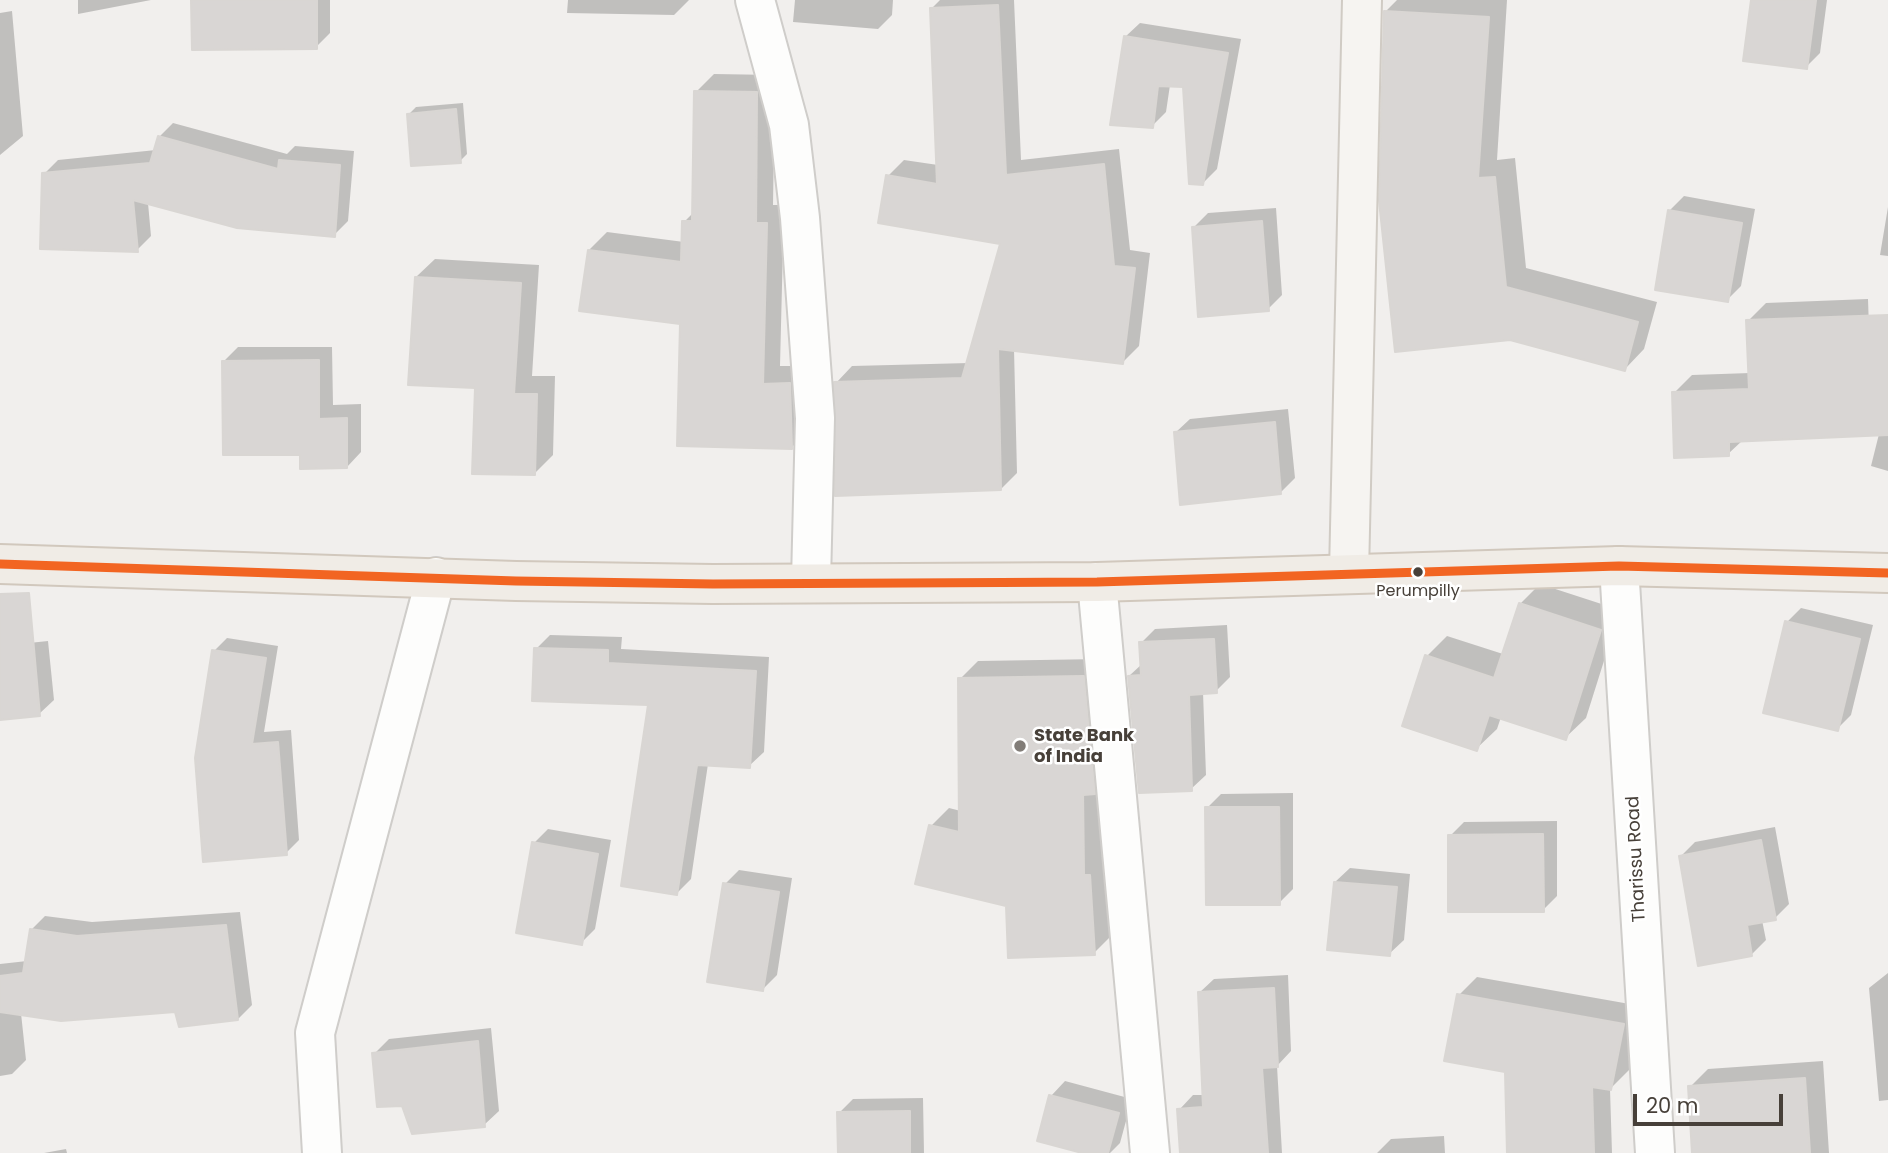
<!DOCTYPE html>
<style>
body{margin:0}
#map{position:relative;width:1888px;height:1153px;overflow:hidden;background:#f1efed;font-family:Poppins,sans-serif}
canvas{display:block}
.scale{position:absolute;left:1633px;top:1094px;width:150px;height:32px;box-sizing:border-box;border:4px solid #474039;border-top:0;padding-left:9px;font-size:21px;line-height:24px;white-space:nowrap;color:#474039;-webkit-text-stroke:5px #fff;paint-order:stroke}
</style>
<div id="map">
<canvas width="1888" height="1153"></canvas>
<div class="scale">20 m</div>
</div>
<script>
const g = document.querySelector('canvas').getContext('2d');
g.lineJoin = 'round';
function paint(path, color) { g.fillStyle = color; g.fill(path, 'evenodd'); }
function trace(path, color, width, dash) { g.strokeStyle = color; g.lineWidth = width; g.lineCap = dash ? 'butt' : 'round'; g.setLineDash(dash || []); g.stroke(path); }
function drawText(font, color, halo, rows, align = 'center') {
  g.font = font + ' Poppins,sans-serif'; g.lineWidth = 5; g.setLineDash([]); g.textBaseline = 'middle'; g.strokeStyle = halo; g.fillStyle = color; for (const [text, x, y, turn = 0] of rows) {
    g.save(); g.translate(x, y); g.rotate((+turn || 0) * Math.PI / 180); g.textAlign = isNaN(turn) ? turn : align; if (halo) g.strokeText(text, 0, 0); g.fillText(text, 0, 0); g.restore();
  }
}
paint(new Path2D(`
 M78,0H151L78,14Z
 M193,0H330V33L316,47Z
 M568,0H689L674,15L567,13Z
 M795,0H893L892,15L878,29L793,22Z
 M940,0H1014L1021,160L1119,149L1130,250L1150,253L1139,346L1123,362L1014,349L1017,473L1001,489L836,383L852,366L969,363L1002,242L888,176L904,160L938,165L931,9Z
 M1397,0H1507L1497,160L1515,158L1526,268L1657,302L1644,349L1625,369L1510,338L1385,12Z
 M1753,0H1827L1820,53L1806,67Z
 M12,11L23,136L0,155V13Z
 M1140,23L1241,39L1217,169L1203,183L1184,85H1170L1166,112L1152,126L1125,37Z
 M714,74L775,75L773,205H784L780,366H808L810,429L792,447L682,322L589,250L607,232L684,242V222L694,212L696,92Z
 M463,103L467,154L460,161L409,114L416,107Z
 M173,123L287,154L295,146L354,151L348,221L334,235L148,203L151,236L137,250L44,174L58,160L156,150L159,137Z
 M1684,196L1755,209L1741,286L1727,300L1670,210Z
 M1888,207V256L1880,255Z
 M1276,208L1282,295L1268,309L1194,227L1208,213Z
 M435,259L539,265L532,376H555L553,455L535,473L476,387L416,277Z
 M1868,299L1870,357L1888,362V471L1871,466L1879,434L1743,440L1728,454L1674,393L1692,375L1750,373L1748,321L1766,303Z
 M238,347H332L333,405L361,404V452L347,467L302,453L224,361Z
 M1288,409L1295,478L1280,493L1175,433L1190,419Z
 M1540,584L1620,610L1586,718L1565,738L1501,717L1497,729L1476,749L1427,656L1447,636L1503,654L1520,604Z
 M1801,608L1873,625L1851,715L1837,729L1787,622Z
 M1227,625L1230,677L1216,691L1203,692L1206,775L1191,789L1129,676L1142,664L1141,643L1155,629Z
 M550,635L622,637L621,649L769,657L764,752L749,766L708,764L691,879L677,893L650,703L536,649Z
 M227,638L278,646L264,732L291,730L299,840L286,853L214,651Z
 M48,641L54,700L39,714L0,718V646Z
 M1101,659L1102,858H1108L1112,935L1094,953L1008,904L931,826L949,808L961,811L960,679L978,661Z
 M1293,793V889L1279,903L1207,808L1221,794Z
 M1557,821V896L1543,910L1450,836L1464,822Z
 M1775,827L1789,904L1775,918L1762,920L1766,940L1752,954L1681,856L1695,842Z
 M548,829L611,840L595,929L581,943L534,843Z
 M1350,868L1410,874L1404,940L1389,954L1335,882Z
 M739,870L792,878L777,975L763,989L725,884Z
 M240,912L252,1005L238,1019L176,1010L21,1013L26,1060L12,1074L0,1076V964L27,961L31,930L45,916L92,922Z
 M1888,973V1100L1879,1101L1869,988Z
 M1288,975L1291,1051L1277,1066L1282,1153H1182L1179,1110L1193,1095H1204L1199,993L1214,979Z
 M1477,977L1641,1006L1629,1070L1610,1089L1612,1153H1508L1506,1070L1459,995Z
 M491,1028L499,1111L484,1125L403,1104L374,1054L389,1039Z
 M1823,1061L1829,1153H1694L1690,1087L1708,1069Z
 M1065,1081L1132,1099L1120,1143L1110,1153H1089L1051,1096Z
 M923,1098L924,1153H840L839,1113L853,1099Z
 M1444,1136L1445,1153H1377L1391,1139Z
 M66,1149L67,1153H44Z`), '#0003');
const building = new Path2D(`
 M191,0H317V49L192,50Z
 M1751,0H1816L1807,69L1743,61Z
 M998,5L1006,175L1104,164L1114,266L1135,268L1123,364L998,349L1001,490L835,496L834,382L962,378L1000,244L878,223L886,175L937,184L930,8Z
 M1384,11L1489,17L1478,178L1495,177L1506,287L1638,322L1625,371L1510,340L1395,352L1379,201Z
 M1124,36L1228,53L1203,185L1189,184L1183,87L1158,86L1153,128L1110,125Z
 M694,91L757,92L756,223H767L763,384L790,383L792,449L677,446L680,324L579,311L588,250L681,262L682,221H692Z
 M456,109L461,163L411,166L407,114Z
 M158,136L278,169L279,160L340,165L335,237L237,228L133,200L138,252L40,249L42,173L150,163Z
 M1668,210L1742,223L1728,302L1655,290Z
 M1262,221L1269,311L1198,317L1192,227Z
 M415,277L521,283L514,394H537L535,475L472,474L475,388L408,385Z
 M1888,315V435L1729,442V456L1674,458L1672,392L1749,389L1746,320Z
 M319,360V419L347,418V468L300,469V455H223L222,361Z
 M1275,422L1281,494L1180,505L1174,432Z
 M29,593L40,716L0,720V594Z
 M1519,603L1601,630L1566,740L1489,715L1477,751L1402,726L1425,655L1494,678Z
 M1785,621L1860,639L1838,731L1763,713Z
 M1214,639L1217,693L1189,695L1192,791L1139,793L1128,676L1141,675L1139,642Z
 M534,648L608,650V663L756,671L750,768L697,765L677,895L621,886L648,705L532,701Z
 M212,650L266,658L252,744L278,742L287,855L203,862L195,758Z
 M1084,676L1095,794L1083,795L1084,875H1090L1095,955L1008,958L1006,906L915,884L929,825L959,832L958,678Z
 M1205,807H1279L1280,905H1206Z
 M1543,834L1544,912H1448V835Z
 M1761,840L1776,920L1747,925L1752,956L1698,966L1679,856Z
 M532,842L598,854L582,945L516,933Z
 M1334,882L1397,887L1390,956L1327,950Z
 M723,883L779,892L763,991L707,982Z
 M226,925L238,1020L179,1027L175,1012L61,1021L0,1012V976L23,973L30,929L77,936Z
 M1274,988L1278,1067L1262,1068L1268,1153H1180L1177,1109L1203,1107L1198,992Z
 M1457,994L1624,1024L1611,1090L1592,1087L1594,1153H1507L1505,1072L1444,1061Z
 M478,1041L485,1127L412,1134L402,1106L377,1107L372,1053Z
 M1805,1078L1810,1153H1692L1688,1086Z
 M1049,1095L1119,1113L1108,1153H1082L1037,1141Z
 M910,1111V1153H838L837,1112Z`);
paint(building, '#d9d6d4');
trace(building, '#d9d6d3', 2);
const street = new Path2D(`
 M755,0L789,125L800,218L815,418L811,581
 M1619,566L1655,1153
 M1097,582L1150,1153
 M322,1153L315,1033L436,577`);
const secondary = new Path2D(`
 M1349,573L1362,0`);
const primary = new Path2D(`
 M0,564L516,581L713,584L1097,582L1619,566L1888,573`);
trace(street, '#cfcdca', 42);
trace(secondary, '#d0cbc4', 42);
trace(primary, '#d1c8bd', 42);
trace(street, '#fdfdfc', 38);
trace(secondary, '#f6f4f1', 38);
trace(primary, '#f0ece6', 38);
trace(new Path2D(`
 M0,564L516,581L713,584L1097,582L1619,566L1888,573`), '#f26522', 9);
for (const [x, y, r, color] of [
 [1418,572,6,"#474039"],
 [1020,746,7,"#827d78"]
]) { const dot = new Path2D(); dot.arc(x, y, r, 0, 2 * Math.PI); g.fillStyle = color; g.fill(dot); trace(dot, '#fff', 2.5); }
drawText('16px', '#474039', '#fff', [
 ["Perumpilly",1418,592]
]);
drawText('bold 18px', '#474039', '#fff', [
 ["State Bank",1034,736],
 ["of India",1034,757]
], 'left');
drawText('18px', '#474039', '#fff', [
 ["Tharissu Road",1637,859,-93]
]);
</script>
